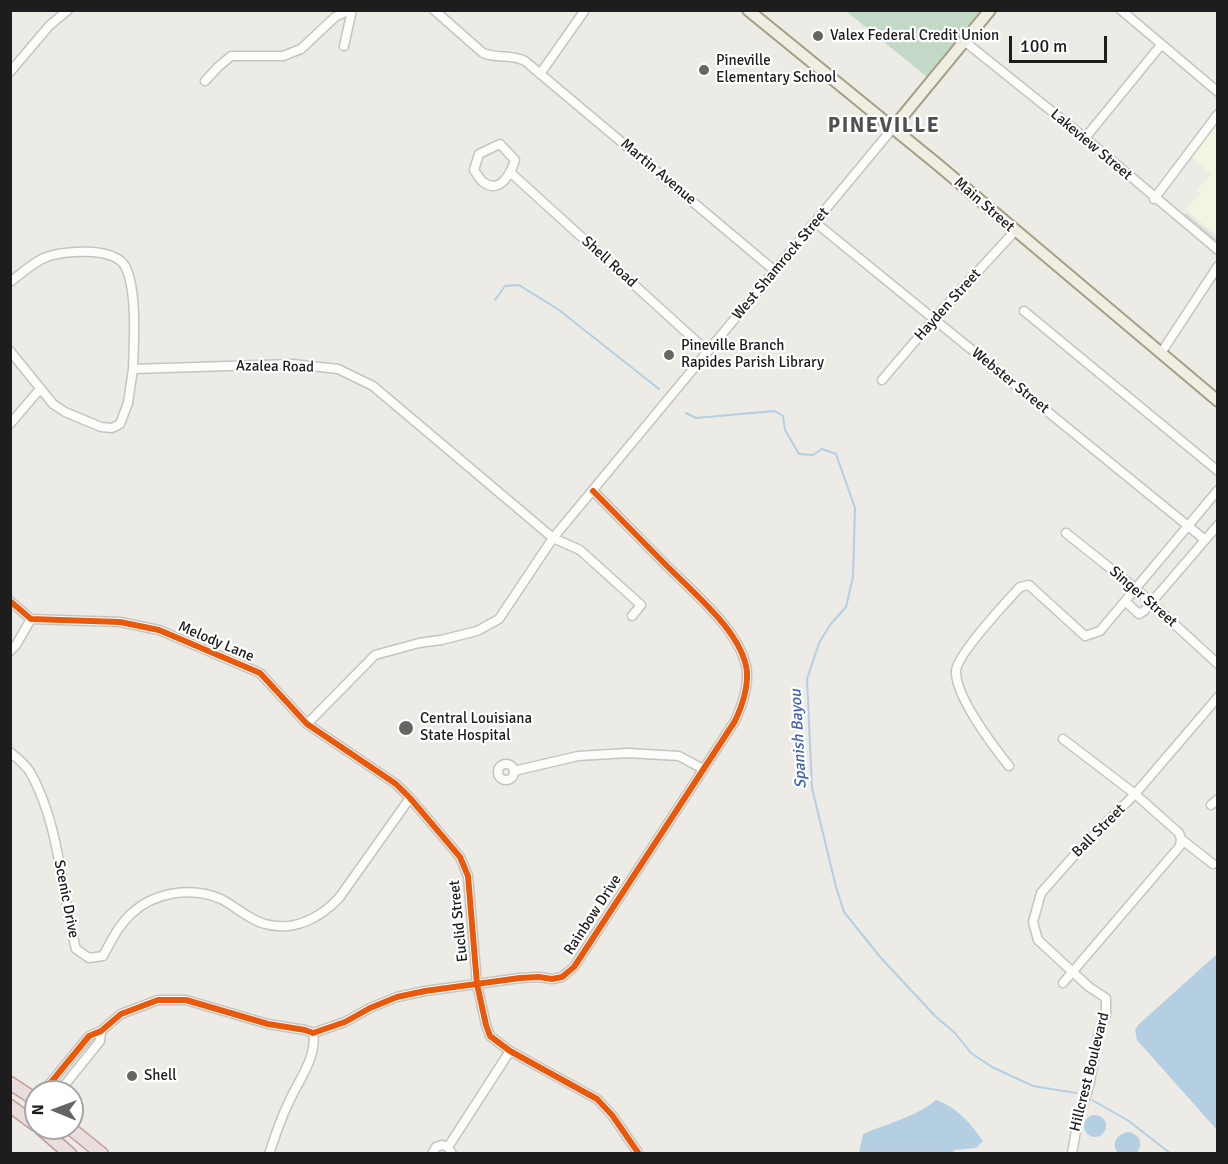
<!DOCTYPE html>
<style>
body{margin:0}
#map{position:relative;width:1228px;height:1164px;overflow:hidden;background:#ecebe5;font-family:Signika,sans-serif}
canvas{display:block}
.frame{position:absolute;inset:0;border:12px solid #1d1d1d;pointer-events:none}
.north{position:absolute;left:24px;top:1080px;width:60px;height:60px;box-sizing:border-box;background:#fff;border:2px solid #a5a5a5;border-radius:50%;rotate:271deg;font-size:16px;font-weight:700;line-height:24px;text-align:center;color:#1d1d1d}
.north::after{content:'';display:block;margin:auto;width:21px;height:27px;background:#656563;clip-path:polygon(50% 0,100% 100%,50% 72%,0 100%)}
.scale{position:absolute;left:1009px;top:36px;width:98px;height:27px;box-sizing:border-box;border:3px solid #1d1d1d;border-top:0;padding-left:8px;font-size:18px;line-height:21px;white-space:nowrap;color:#1d1d1d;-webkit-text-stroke:4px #fff;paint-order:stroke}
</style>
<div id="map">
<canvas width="1228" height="1164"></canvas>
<div class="frame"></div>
<div class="north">N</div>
<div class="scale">100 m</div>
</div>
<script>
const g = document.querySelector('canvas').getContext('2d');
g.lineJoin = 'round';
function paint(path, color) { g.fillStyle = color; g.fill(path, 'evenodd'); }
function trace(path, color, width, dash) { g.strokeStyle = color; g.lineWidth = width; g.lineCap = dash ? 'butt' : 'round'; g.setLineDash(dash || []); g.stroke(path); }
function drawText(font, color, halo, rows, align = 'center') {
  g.font = font + ' Signika,sans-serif'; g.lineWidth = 4.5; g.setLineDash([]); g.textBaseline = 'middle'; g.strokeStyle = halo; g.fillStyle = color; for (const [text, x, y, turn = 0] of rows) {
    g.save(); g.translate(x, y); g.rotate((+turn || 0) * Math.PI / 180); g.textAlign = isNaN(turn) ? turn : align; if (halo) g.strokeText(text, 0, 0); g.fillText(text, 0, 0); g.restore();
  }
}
paint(new Path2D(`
 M1217,123V236L1186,209L1200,194L1197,190L1211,174L1191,157Z`), '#f2f6e0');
paint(new Path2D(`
 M846,11H980L927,77Z`), '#c3d9c8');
paint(new Path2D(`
 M1186,213L1217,239V244L1183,215Z`), '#dadad7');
paint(new Path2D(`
 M1217,954V1130L1137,1040L1135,1030L1138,1025Z
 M936,1100C956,1106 972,1125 983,1141L976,1148L955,1150L950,1154L859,1153L863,1134C888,1123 916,1117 936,1100Z
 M1084 1126a11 11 0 1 1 22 0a11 11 0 1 1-22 0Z
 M1127,1132C1139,1133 1144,1143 1137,1153H1118C1111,1144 1116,1135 1127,1132Z`), '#b5cfe2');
trace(new Path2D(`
 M495,300L505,286L519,285L559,310L659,389
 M686,413L696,418L775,411L783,416L785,430L799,454L813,455L822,449L836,454L855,508L853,577L846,607L830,625L819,643L807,679L812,788L836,887L844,912L881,958L935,1016L955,1033L971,1053L992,1067L1033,1086L1076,1093
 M1092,1100L1129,1121L1171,1154`), '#b5cfe2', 2);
const minor = new Path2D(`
 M434,10L483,53C497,59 512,54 525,61L775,271
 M1121,10L1218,92
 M964,41L1085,138L1218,250
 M344,46L352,10
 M10,72L49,26L68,10
 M540,74L585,10
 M205,81L218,67L231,56H283L301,49L335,17L350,10
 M1085,138L1161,45
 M500,144L515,160C511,173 500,195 483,182C480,180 477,174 474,170L479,154Z
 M511,173L707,351
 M1154,199L1218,114
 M816,223L1204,539
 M10,282C21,274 31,264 44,258C62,250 116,246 126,268C137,292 134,341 133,369
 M1024,311L1218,471
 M10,351L53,404L65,412L101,427L112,428L120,424L128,403L133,369L292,364L338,369L373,386L553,538L580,550L641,605L632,616
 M1161,353L1218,266
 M882,380L934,319L1015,231
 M10,424L40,389
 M1066,533L1135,588L1218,664
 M10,601L31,619L120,622L159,630L260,673L307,724L396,784L410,798L460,857L468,876L477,984L486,1025L490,1036L510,1051L597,1099L612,1115L639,1154
 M1125,601L1139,614L1144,611L1218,525
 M10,651L16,645L31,619
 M307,724L375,655L419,643L441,640L477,631L499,619L553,538L893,128
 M1063,739L1135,794L1179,833L1181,839L1213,864
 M10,752C17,758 25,764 30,772C60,824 61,892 76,949L89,958L103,956C111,941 119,925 131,914C154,892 192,886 221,899C235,906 249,920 265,924C294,932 320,918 339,898L410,798
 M498 772a8 8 0 1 1 16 0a8 8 0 1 1-16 0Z
 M1009,766C993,746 955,696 956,671C957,655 1007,601 1020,587L1029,585L1085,636L1100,631L1218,490
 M514,771L578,756L628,753L679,756L703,769
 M1211,805L1218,799
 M1063,983L1180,846L1181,839
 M43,1092L89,1036L101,1031L121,1014L158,1000H186L268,1024L305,1030L313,1033L345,1022L370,1008L397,997L425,991L520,978L539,977L552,979L562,977L574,967L735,721C742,706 748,690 747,672C743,632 691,591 664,563C640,539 617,515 593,491
 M59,1092L100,1041L101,1031
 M30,1120L36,1111
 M448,1147L510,1051
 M269,1154C275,1137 280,1120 288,1104C297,1083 318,1056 313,1033
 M432,1154L436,1147L442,1145L448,1147L452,1154
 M1072,1154L1078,1118L1089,1087L1098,1036L1106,1014V998L1089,987L1038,940L1033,922L1041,893L1080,849L1135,794L1218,697`);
const major = new Path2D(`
 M748,10L937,164L1218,401
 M893,128L990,10`);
const highway = new Path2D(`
 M10,1083L36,1100
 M10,1106L36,1125
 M40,1128L70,1154
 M70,1128L102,1154`);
trace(minor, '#c4c4c1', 11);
trace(major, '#a29f82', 14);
trace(highway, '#c49b9c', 15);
trace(minor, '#fcfcfb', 8);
trace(major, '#f0eee3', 10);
trace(highway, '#eadedc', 12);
trace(new Path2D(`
 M10,601L31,619L120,622L159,630L260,673L307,724L396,784L410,798L460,857L468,876L477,984L486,1025L490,1036L510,1051L597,1099L612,1115L639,1154
 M43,1092L89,1036L101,1031L121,1014L158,1000H186L268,1024L305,1030L313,1033L345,1022L370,1008L397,997L425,991L520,978L539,977L552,979L562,977L574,967L735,721C742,706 748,690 747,672C743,632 691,591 664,563C640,539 617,515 593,491`), '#e8590c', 6);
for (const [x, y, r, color] of [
 [818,36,6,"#656563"],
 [704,70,6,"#656563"],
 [669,355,6,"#656563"],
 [406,728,8,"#656563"],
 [132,1076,6,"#656563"]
]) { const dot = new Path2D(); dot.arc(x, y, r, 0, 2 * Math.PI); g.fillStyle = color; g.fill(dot); trace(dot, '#fff', 2); }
drawText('15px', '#1d1d1d', '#fff', [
 ["Valex Federal Credit Union",830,36],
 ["Pineville",716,61],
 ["Elementary School",716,78],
 ["Pineville Branch",681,346],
 ["Rapides Parish Library",681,363],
 ["Central Louisiana",420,719],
 ["State Hospital",420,736],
 ["Shell",144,1076]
], 'left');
drawText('15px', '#1d1d1d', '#fff', [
 ["Lakeview Street",1091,145,40],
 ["Martin Avenue",658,172,40],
 ["Main Street",984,205,41],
 ["Shell Road",609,262,42],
 ["West Shamrock Street",781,264,-50],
 ["Hayden Street",948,305,-48],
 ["Azalea Road",275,367,1],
 ["Webster Street",1010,381,39],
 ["Singer Street",1143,597,41],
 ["Melody Lane",216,642,23],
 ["Ball Street",1099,831,-45],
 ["Scenic Drive",66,899,79],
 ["Rainbow Drive",593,915,-57],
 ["Euclid Street",459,921,-96],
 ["Hillcrest Boulevard",1090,1072,-76]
]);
drawText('italic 16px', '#4161b5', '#fff', [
 ["Spanish Bayou",799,739,-93]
]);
g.letterSpacing = '1.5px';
drawText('bold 21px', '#505050', '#fff', [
 ["PINEVILLE",884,126]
]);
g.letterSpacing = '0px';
</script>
